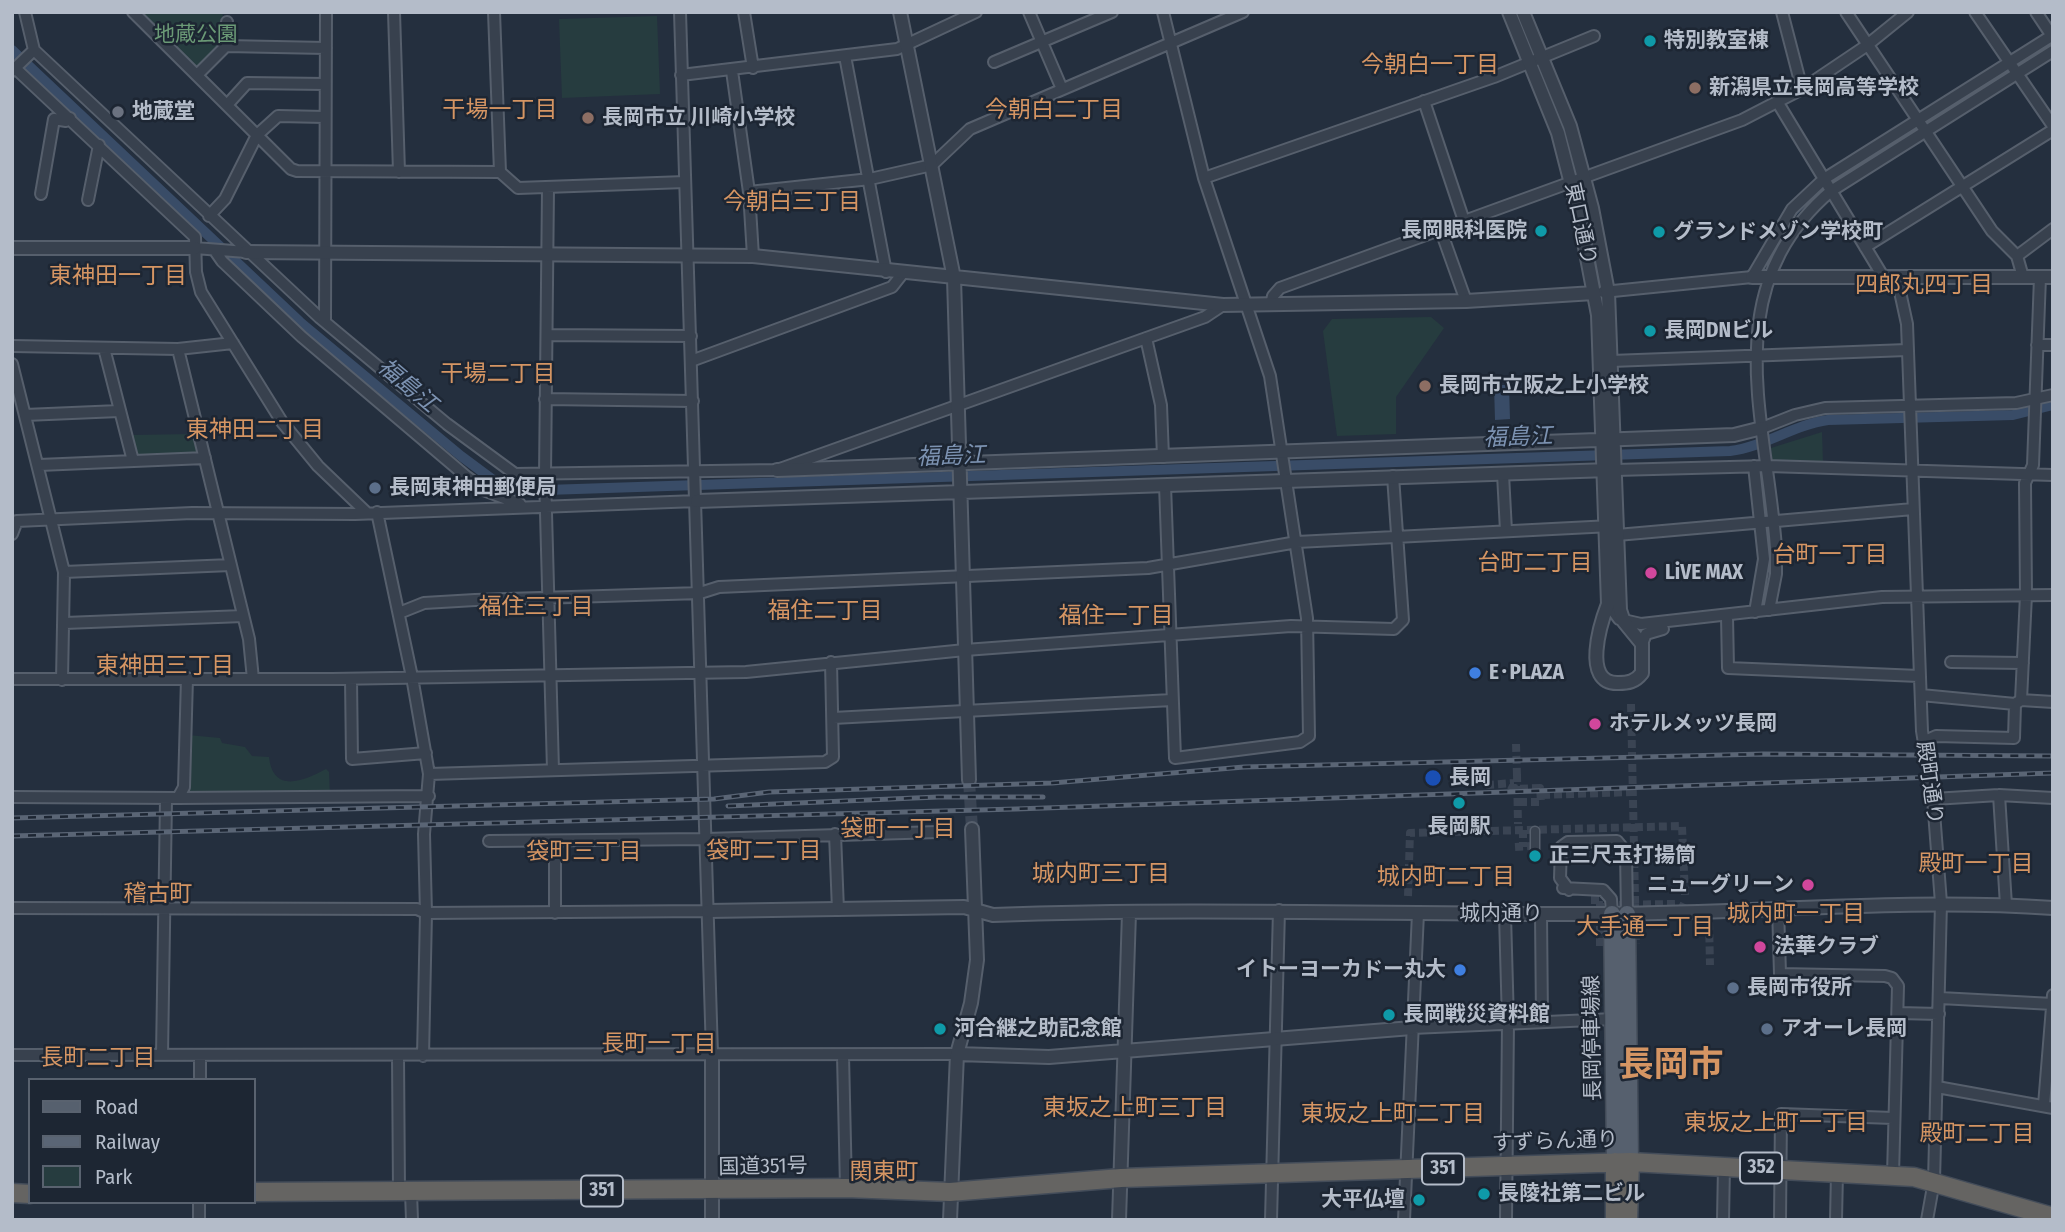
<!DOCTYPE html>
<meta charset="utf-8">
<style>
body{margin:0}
#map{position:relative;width:2065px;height:1232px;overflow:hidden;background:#242f3e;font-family:"Fira Sans Condensed",sans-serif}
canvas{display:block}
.frame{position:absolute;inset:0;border:14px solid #b4bcc9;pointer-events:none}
.legend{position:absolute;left:28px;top:1078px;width:228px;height:126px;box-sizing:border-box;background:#1d2633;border:2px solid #59626f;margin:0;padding:9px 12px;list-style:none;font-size:21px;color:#b4bcc9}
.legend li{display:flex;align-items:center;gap:14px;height:35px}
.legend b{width:35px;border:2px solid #59626f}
</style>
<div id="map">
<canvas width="2065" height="1232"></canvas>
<div class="frame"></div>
<ul class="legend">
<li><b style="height:9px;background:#56606e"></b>Road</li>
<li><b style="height:9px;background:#5a6575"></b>Railway</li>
<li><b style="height:19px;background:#263c3f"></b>Park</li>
</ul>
</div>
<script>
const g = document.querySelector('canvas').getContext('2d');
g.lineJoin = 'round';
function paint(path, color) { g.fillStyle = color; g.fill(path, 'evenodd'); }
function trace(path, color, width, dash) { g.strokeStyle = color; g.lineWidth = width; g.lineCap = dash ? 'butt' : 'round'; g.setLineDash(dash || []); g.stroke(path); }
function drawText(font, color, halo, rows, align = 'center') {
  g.font = font + ' "Fira Sans Condensed","Noto Sans JP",sans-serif'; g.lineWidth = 5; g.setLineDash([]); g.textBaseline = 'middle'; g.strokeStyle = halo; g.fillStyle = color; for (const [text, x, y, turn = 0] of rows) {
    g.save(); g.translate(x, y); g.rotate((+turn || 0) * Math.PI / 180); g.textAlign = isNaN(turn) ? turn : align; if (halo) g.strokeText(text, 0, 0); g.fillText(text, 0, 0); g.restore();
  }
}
paint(new Path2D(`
 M139,12H223L220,46L200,67L194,66Z
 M657,16L660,94L562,98L559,19Z
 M1431,317L1444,328L1396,397V434L1337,436L1323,331L1332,319Z
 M1822,432L1823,463L1772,460L1771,448Z
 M192,434L197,453L137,456L132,435Z
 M188,735L220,738L222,743L245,747L252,756L269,757C273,794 304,781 326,769L329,772L330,797L186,794Z`), '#263c3f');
paint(new Path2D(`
 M660,108V123L626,124L625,109Z
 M1494,385H1509L1510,419L1495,420Z`), '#394c67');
trace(new Path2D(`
 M1792,218L1809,200`), '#394c67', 2.5);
trace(new Path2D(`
 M12,50L300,322L461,456L500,485L516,491L1730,451C1764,447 1793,425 1828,420L2013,415L2053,405`), '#394c67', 10);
trace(new Path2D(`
 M1631,704L1636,944
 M1619,719L1631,718
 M1516,744L1517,776
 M1517,774L1518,824
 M1486,785L1514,783
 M1509,785L1517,789L1540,788L1541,802H1517
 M1542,795L1633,792
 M1523,830V847
 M1515,847L1530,846
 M1408,896L1410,833L1682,826L1685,895
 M1591,900H1600V905
 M1600,946V905L1676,904L1709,920L1710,965`), '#3a4453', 8, [8, 4]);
trace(new Path2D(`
 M969,780L972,829`), '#3a4453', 12, [12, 6]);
const pedestrian = new Path2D(`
 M1535,831V850`);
const minor = new Path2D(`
 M25,12L34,50L320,318L447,424L515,474L777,470L1205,317L1223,305
 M133,12L291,169L297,171L500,172L518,188L685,182
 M394,12L399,172
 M494,12L500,172
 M680,12L712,1053
 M744,12L753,68
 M1029,12L1062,89
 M1163,12L1204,178L1270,376L1307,618L1309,736L1300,742L1175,758L1165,485
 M1782,12L1802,89
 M1846,12L1992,231L2017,256L2023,277
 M1975,12L2053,126
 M2036,12L2052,36
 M226,46L227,22
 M845,56L886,272
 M994,62L1112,12
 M15,68L195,237L196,272L201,292L282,422L318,466L366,512
 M12,71L34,50
 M732,71L749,192L753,256
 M197,75L226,46L326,48
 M681,75L897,49L976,12
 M1424,101L1464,221
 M1778,103L1884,278
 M227,105L247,83L325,84
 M1204,178L1494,77L1594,36
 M548,189L545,476L553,770
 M749,192L870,179L932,165L970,129L1243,12
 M41,194L54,119L66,121L70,118
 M88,200L99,145
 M209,216L225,199L257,135L278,116L325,117
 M1441,231L1466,301
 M1865,247L2053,130
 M195,248L246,252
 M215,251L222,261L302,337L467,477L486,491L520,504
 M2017,256L2053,229
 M1897,278L1907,324L1922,731L1933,799L1941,903L1934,1181L1927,1220
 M1603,292L1752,277L1792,209L1824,179L2053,35
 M1271,305L1273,296L1280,288L1742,120L1802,89L1866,46L1908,12
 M325,322L326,12
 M547,335L691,336
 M1146,338L1161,405L1163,457
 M2037,345H2053
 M12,346L178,349L233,343
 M104,348L133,461
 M178,349L249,639L253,679
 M691,361L892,287L903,273
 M1611,361L1907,350
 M12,364L64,572L62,680
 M545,399L693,401
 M25,415L119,411
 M1762,428L1795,415L1825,408L2016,403L2053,395
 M39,465L205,458
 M1754,466L1764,559L1755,612
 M1615,470L1768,466L2053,475
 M1503,474L1506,531
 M377,512L412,677L429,774L424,834L426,913L423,1056
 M12,534L17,521L192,513L355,514L697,501
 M1617,535L1913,509
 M64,572L231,565
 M1608,604L1619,619L1641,624L1882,597L2053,595
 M1769,610L1776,574V548C1767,420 1715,290 1831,191L2053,51
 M399,613L424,603L475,600L700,593L719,587L1148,568L1297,542L1611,526
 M1727,616L1728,668L1919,676
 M65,623L243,616
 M1642,644L1646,634L1663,629
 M1951,662L2023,663
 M12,679H332L746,672L965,650L1291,626L1394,629L1403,620L1393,476
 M351,679L352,759L426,753
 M1921,695L2015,704
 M2021,700L2053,702
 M833,718L1172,700
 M1923,742L1936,736L2014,738L2015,704L2021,700L2026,595L2025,483L2033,465L2040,277
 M429,774L825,762L833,757L831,662
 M1999,795L2006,905
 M12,797L178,798L184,787L187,678
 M178,798L429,796
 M1933,799L1999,795L2053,798
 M835,834L838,910
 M489,841L706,839L938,832
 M1563,888L1603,890L1611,899L1612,914
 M1569,890L1560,878L1561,847L1568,842L1617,841L1626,852L1627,914
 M1778,907L1780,974L1885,976L1892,978L1898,986L1893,1175
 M12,908L417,909L426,913L708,911
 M555,913V841
 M1541,914L1542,1020
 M1505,915L1508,1022L1506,1220
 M1940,998L2053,1004
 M1899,1013L1939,1014
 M1412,1028L1614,1019
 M12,1055L957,1054
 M162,1055L166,800
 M843,1055L846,1188
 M398,1056L399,1191
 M200,1080V1055
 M1937,1087L2053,1108
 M2044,1105L2053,995
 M411,1192L412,1220
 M199,1220V1202
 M1271,1220L1279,910
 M1404,1220L1418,913
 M1723,1220L1724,1166
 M1780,1220L1781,1114L1893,1118
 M1836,1220L1837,1173`);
const tertiary = new Path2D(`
 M900,12L954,278L969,780
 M1509,12L1558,133L1578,211L1598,315L1608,604C1601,622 1581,684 1618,683C1628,683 1635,682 1642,673V644L1624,622L1620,610L1608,292L1592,208L1570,126L1523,12
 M12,248H195
 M246,252L753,256L1223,305L1466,301L1594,293
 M1752,277H2053
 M777,470L1734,435L1762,428
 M697,501L1609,470
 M708,911L964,907L993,915C1199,907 1405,915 1611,914C1759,913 1905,898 2053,908
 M712,1053V1220
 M957,1054L1049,1057L1412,1028
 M950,1220L957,1054L971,1003L977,960L972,829
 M1119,1220L1129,913`);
const primary = new Path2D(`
 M1612,914L1615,1162
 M1627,914L1630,1162`);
const trunk = new Path2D(`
 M1615,1162V1220
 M254,1192L846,1188L950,1192L1121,1178L1630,1162L1914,1177L2053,1217
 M12,1193L30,1194
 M1628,1220L1630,1162`);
trace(pedestrian, '#565f6c', 11);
trace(minor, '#565f6c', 14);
trace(tertiary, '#565f6c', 16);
trace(primary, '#414a57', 19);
trace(trunk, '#434c59', 21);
trace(pedestrian, '#38414e', 8);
trace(minor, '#38414e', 10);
trace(tertiary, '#38414e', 12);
trace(primary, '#56606e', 16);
trace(trunk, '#656462', 18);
const rail = new Path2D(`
 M728,806L938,797H1043
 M12,818L714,799L769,792L1052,783L1244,767L1763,754L2053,756
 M12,836L1016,809L2053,773`);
trace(rail, '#5a6575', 5);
trace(rail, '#1d2633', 2.5, [8]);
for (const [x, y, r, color] of [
 [1650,41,7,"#0f9aa8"],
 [1695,88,7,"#8d6e63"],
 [118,112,7,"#6b7280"],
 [588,118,7,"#8d6e63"],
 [1541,231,7,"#0f9aa8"],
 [1659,232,7,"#0f9aa8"],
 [1650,331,7,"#0f9aa8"],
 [1425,386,7,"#8d6e63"],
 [375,488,7,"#5c6f8a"],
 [1651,573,7,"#d1479c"],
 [1475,673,7,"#3f7fe0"],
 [1595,724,7,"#d1479c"],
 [1433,778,9,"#1a4fb4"],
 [1459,803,7,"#0f9aa8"],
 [1535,856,7,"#0f9aa8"],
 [1808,885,7,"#d1479c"],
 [1760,947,7,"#d1479c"],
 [1460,970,7,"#3f7fe0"],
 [1733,988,7,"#5c6f8a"],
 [1389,1015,7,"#0f9aa8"],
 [940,1029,7,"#0f9aa8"],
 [1767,1029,7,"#5c6f8a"],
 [1484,1194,7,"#0f9aa8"],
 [1419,1200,7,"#0f9aa8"]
]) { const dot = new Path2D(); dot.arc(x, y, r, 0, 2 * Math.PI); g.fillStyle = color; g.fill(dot); trace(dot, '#1d2633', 2.5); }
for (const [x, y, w] of [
 [1761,1168,42],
 [1443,1169,42],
 [602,1191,42]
]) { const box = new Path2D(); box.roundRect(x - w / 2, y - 15.5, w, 31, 5); g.fillStyle = '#1d2633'; g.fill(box); trace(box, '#b4bcc9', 2); }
drawText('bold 19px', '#b4bcc9', null, [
 ["352",1761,1168],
 ["351",1443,1169],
 ["351",602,1191]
]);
drawText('21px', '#6b9a76', '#1d2633', [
 ["地蔵公園",196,35]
]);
drawText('bold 21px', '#b4bcc9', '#1d2633', [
 ["特別教室棟",1664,41],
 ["新潟県立長岡高等学校",1709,88],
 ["地蔵堂",132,112],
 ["長岡市立 川崎小学校",602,118],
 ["長岡眼科医院",1527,231,"right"],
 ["グランドメゾン学校町",1673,232],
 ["長岡DNビル",1664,331],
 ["長岡市立阪之上小学校",1439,386],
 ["長岡東神田郵便局",389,488],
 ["LiVE MAX",1665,573],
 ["E･PLAZA",1489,673],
 ["ホテルメッツ長岡",1609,724],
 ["長岡",1449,778],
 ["長岡駅",1459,827,"center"],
 ["正三尺玉打揚筒",1549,856],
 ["ニューグリーン",1794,885,"right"],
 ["法華クラブ",1774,947],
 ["イトーヨーカドー丸大",1446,970,"right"],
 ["長岡市役所",1747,988],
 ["長岡戦災資料館",1403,1015],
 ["河合継之助記念館",954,1029],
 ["アオーレ長岡",1781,1029],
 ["長陵社第二ビル",1498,1194],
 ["大平仏壇",1405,1200,"right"]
], 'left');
drawText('21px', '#b4bcc9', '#1d2633', [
 ["東口通り",1580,224,78],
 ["殿町通り",1929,783,82],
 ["城内通り",1501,914],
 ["長岡停車場線",1593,1038,-91],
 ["すずらん通り",1555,1142,-2],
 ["国道351号",763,1167,-1]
]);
drawText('23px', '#d59563', '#1d2633', [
 ["今朝白一丁目",1430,66],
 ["干場一丁目",500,111],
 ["今朝白二丁目",1054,111],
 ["今朝白三丁目",792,203],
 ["東神田一丁目",118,277],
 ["四郎丸四丁目",1924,286],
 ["干場二丁目",498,375],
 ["東神田二丁目",255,431],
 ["台町一丁目",1830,556],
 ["台町二丁目",1535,564],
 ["福住三丁目",536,608],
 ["福住二丁目",825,612],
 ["福住一丁目",1116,617],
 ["東神田三丁目",165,667],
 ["袋町一丁目",898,830],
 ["袋町二丁目",764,852],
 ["袋町三丁目",584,853],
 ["殿町一丁目",1976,865],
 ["城内町三丁目",1101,875],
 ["城内町二丁目",1446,878],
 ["稽古町",158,895],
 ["城内町一丁目",1796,915],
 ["大手通一丁目",1645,928],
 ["長町一丁目",659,1045],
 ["長町二丁目",98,1059],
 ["東坂之上町三丁目",1135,1109],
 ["東坂之上町二丁目",1393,1115],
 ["東坂之上町一丁目",1776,1124],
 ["殿町二丁目",1977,1135],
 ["関東町",884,1173]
]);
drawText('italic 23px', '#7c92b1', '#1d2633', [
 ["福島江",407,386,40],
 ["福島江",1518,438,-2],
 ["福島江",951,457,-2]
]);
drawText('bold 35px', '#d59563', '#1d2633', [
 ["長岡市",1671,1066]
]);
</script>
